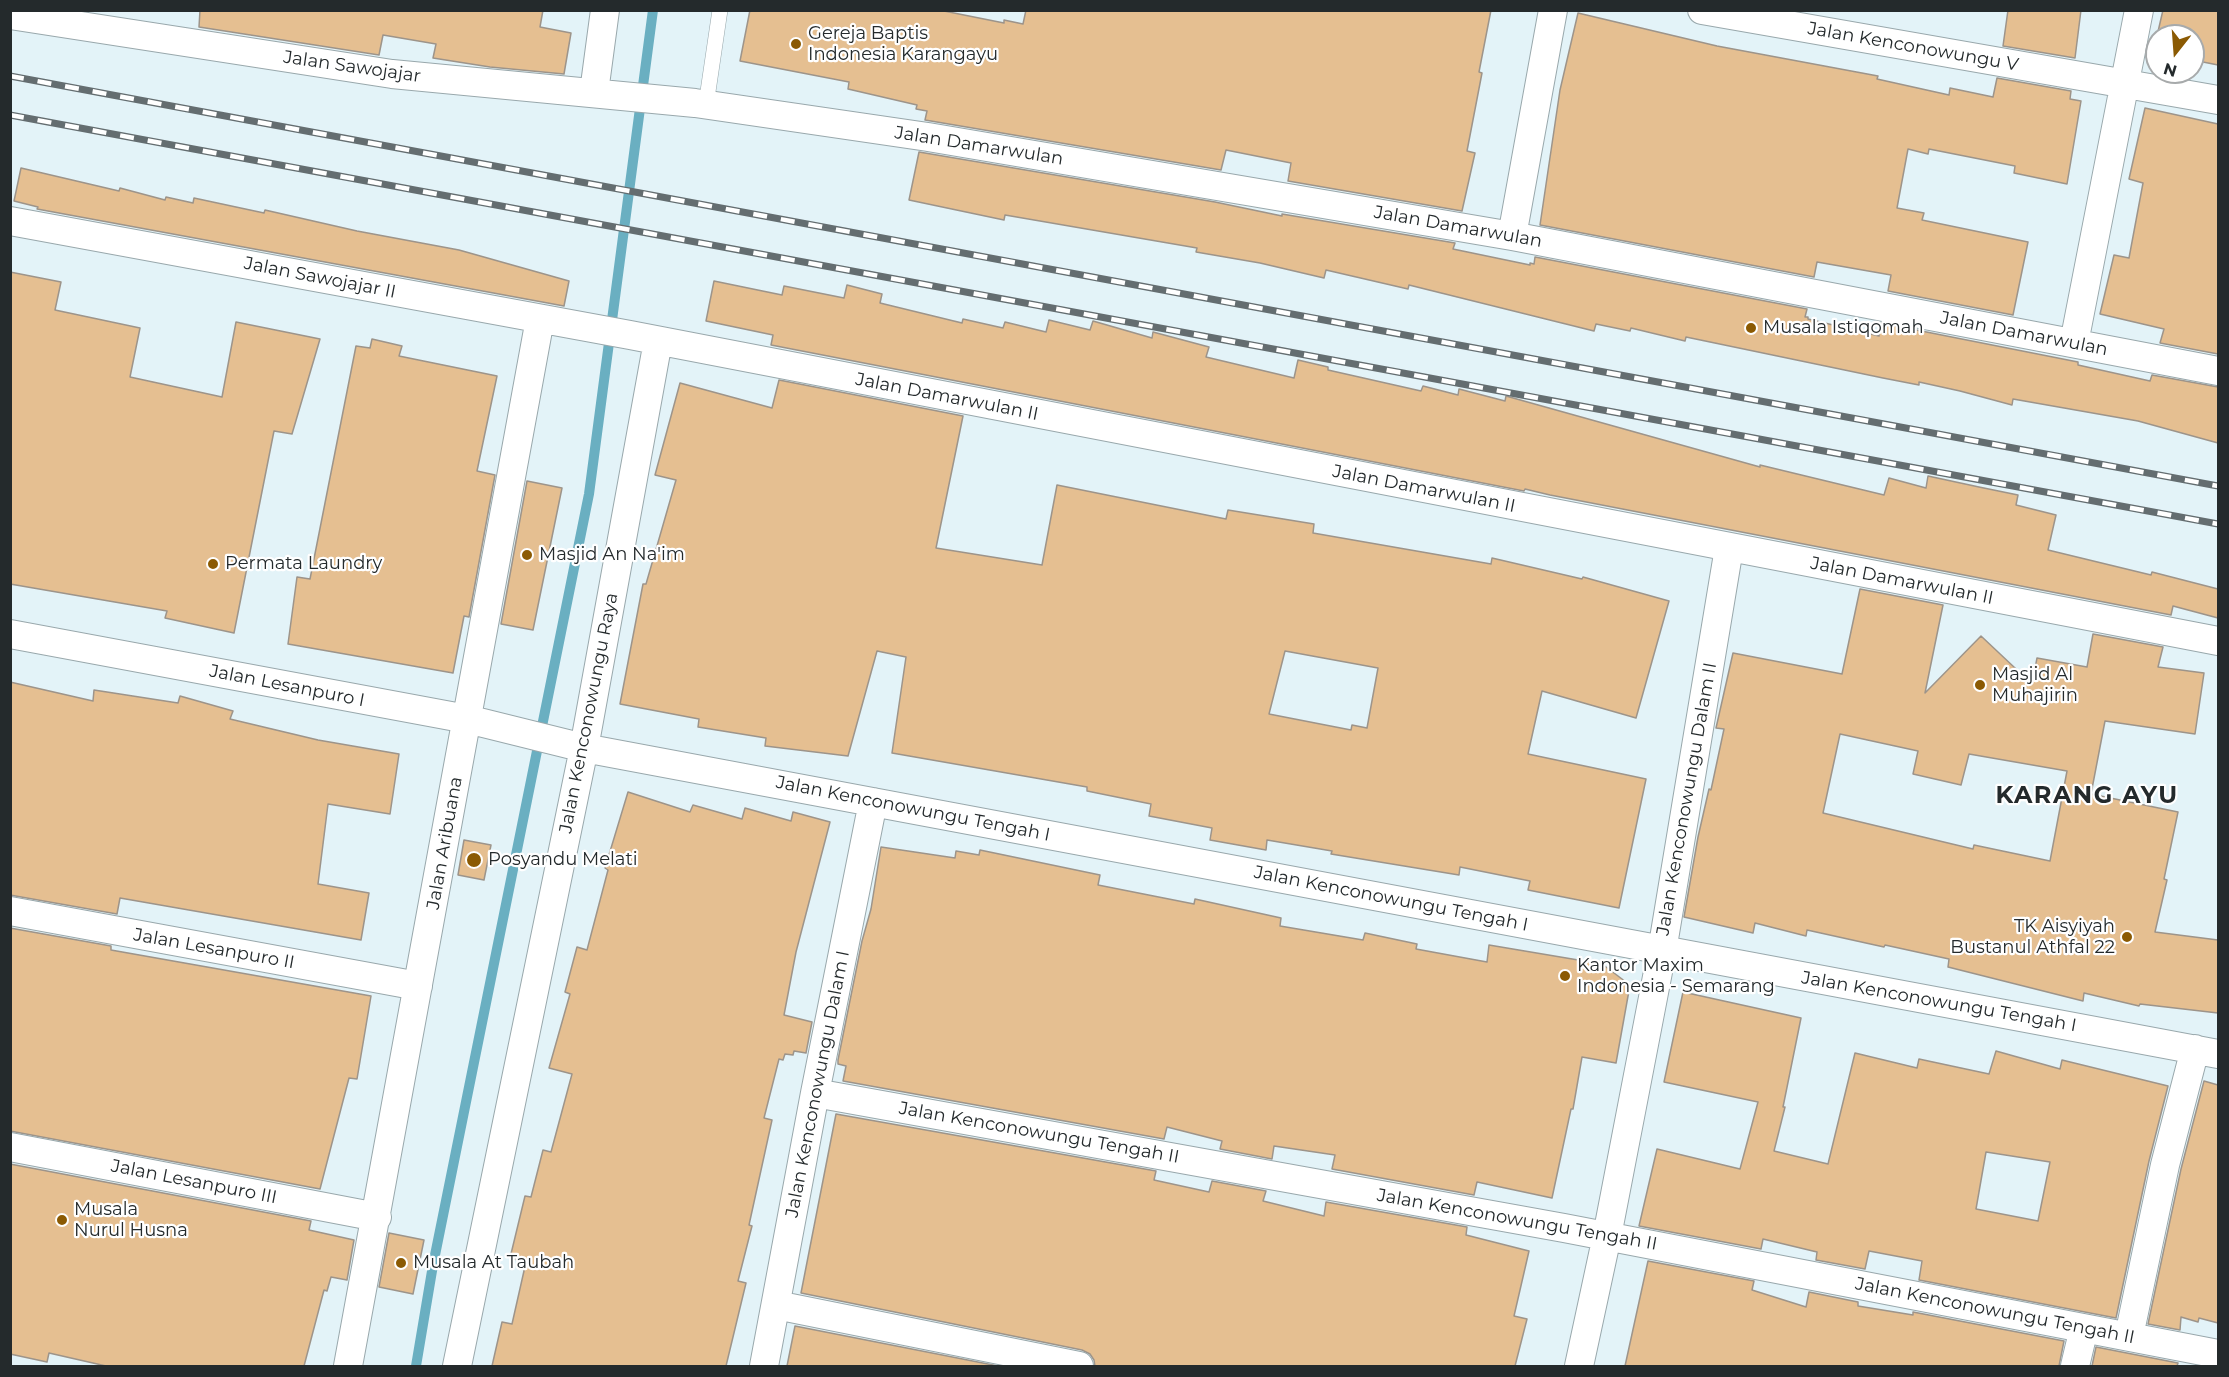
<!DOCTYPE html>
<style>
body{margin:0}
#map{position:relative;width:2229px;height:1377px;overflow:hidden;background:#e3f3f8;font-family:Montserrat,sans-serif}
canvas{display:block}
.frame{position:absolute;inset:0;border:12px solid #242a2c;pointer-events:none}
.north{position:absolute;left:2145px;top:24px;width:60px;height:60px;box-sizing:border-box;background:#fff;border:2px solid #a7aaab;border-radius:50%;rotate:197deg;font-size:16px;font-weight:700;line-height:24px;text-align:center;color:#242a2c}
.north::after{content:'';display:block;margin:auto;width:21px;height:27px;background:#8b5a03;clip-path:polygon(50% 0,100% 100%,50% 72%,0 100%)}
</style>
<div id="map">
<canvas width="2229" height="1377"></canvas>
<div class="frame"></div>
<div class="north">N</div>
</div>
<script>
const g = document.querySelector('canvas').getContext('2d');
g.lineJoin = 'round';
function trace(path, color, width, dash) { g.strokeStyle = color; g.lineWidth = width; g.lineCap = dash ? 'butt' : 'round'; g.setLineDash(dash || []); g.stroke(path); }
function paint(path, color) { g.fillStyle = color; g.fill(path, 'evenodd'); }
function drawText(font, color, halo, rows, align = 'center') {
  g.font = font + ' Montserrat,sans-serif'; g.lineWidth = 4.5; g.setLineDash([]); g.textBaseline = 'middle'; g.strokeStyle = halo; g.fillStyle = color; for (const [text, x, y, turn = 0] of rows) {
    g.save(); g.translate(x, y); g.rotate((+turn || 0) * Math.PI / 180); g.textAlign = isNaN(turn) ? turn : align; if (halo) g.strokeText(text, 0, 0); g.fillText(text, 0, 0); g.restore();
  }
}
trace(new Path2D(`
 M416,1366L433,1265L589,494L653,10`), '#6aafc1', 10);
const building = new Path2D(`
 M200,10H543L540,27L571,33L564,74L490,67L433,58L436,44L383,35L379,55L199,27Z
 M750,10H939L1004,23V20L1023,24L1026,10H1491L1479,72L1482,73L1467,151L1475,153L1462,211L1288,181L1291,163L1226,150L1221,170L925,120L927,111L916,109L917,105L848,89L849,82L740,61Z
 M2008,10H2081L2075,58L2003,46Z
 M2163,10H2218V65L2193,60V36H2157Z
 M1578,13L1717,46L1878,76L1877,79L1949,95L1950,88L1993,97L1997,78L2071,91L2070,99L2081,101L2067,184L2014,173L2015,166L1929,149L1928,154L1908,149L1897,208L1924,213L1922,220L2028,242L2013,315L1888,291L1891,275L1817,262L1814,277L1540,225L1560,90Z
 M2145,108L2218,124V354L2160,343L2164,329L2100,314L2114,255L2129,258L2143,183L2129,179Z
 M919,152L1215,202L1282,216V214L1455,243L1453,249L1530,265V263L1534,264L1535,257L1807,309L1805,317H1808V319L1879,336L1881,323L2078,362V365L2150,381L2152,375L2218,387V443L2138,421L2013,399L2012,405L1960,391L1919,382V385L1883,378L1686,337L1685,341L1631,328L1630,331L1596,324L1594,331L1409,285L1408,289L1326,270L1324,278L1260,263L1196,252L1197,248L1005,215L1004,220L909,200Z
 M21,168L119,191L120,188L165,200L166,197L193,203L194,198L264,213L265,210L357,231L459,250L569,281L564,306L37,209L38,207L14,201Z
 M10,272L61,282L55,310L140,328L130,377L222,397L236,322L320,339L292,434L274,431L234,633L165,618L167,611L10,584Z
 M714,281L782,295L784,286L844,298L847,285L882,294L880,303L962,323L963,319L1003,328L1005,322L1046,332L1049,320L1090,330L1093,321L1152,338L1153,332L1209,347L1206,357L1294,378L1298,360L1328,367V370L1421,391L1423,386L1458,395L1459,389L1505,401L1506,396L1760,467V465L1884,495L1889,478L1926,488L1928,476L1979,487L2018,495L2016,505L2056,515L2048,550L2151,575L2152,572L2218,589V618L2173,606L2171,615L1550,495L1525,489L1524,491L771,345L773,335L706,321Z
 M372,339L402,346L399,356L497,376L477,471L495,475L469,617L464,616L453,673L288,644L297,577L310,579L356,346L370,348Z
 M779,380L963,416L936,548L1042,565L1057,485L1226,519L1228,510L1314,524L1313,533L1491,564L1492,558L1582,579L1583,577L1669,601L1636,718L1542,691L1528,754L1646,779L1619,908L1528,890L1530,881L1460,867L1459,875L1331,854L1332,851L1267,840L1266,850L1210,840L1212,828L1149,816L1151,804L1087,791V787L892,753L906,657L877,651L848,756L765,746L766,738L698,727L699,719L620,704L643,584H646L676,480L655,475L680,383L772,408ZM1285,651L1378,668L1367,728L1352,725L1351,730L1269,714Z
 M527,481L562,488L533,630L501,624Z
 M1860,589L1943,605L1925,693L1981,636L2032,684L2037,658L2087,667L2093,634L2163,647L2158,667L2204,673L2195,734L2105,721L2091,794L2178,812L2164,879L2167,880L2155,932L2218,940V1013L2140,1004L2139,1006L2084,993L2083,1001L1948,967L1949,959L1885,945L1884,947L1807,930L1806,936L1755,923L1753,933L1684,917L1698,837L1709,789L1711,790L1724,729L1716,728L1733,653L1842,674ZM1840,734L1918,751L1913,774L1961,785L1969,754L2067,771L2050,861L1974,845L1973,849L1823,813Z
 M10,682L93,701L94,690L178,703L180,696L233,711L230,719L318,740L399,754L390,814L328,804L318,884L369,893L361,940L120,898L117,914L10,895Z
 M628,792L690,812L693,805L742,819L745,808L791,821L793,812L830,822L796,952L784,1015L812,1022L806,1053L794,1051L793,1055L785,1054L783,1060L779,1059L764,1118L772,1120L749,1225L752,1226L738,1281L746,1283L726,1366H492L502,1322L512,1324L526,1262L510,1258L525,1196L531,1197L543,1150L551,1152L572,1074L549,1068L570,994L565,992L577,947L587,950L608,870L605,868Z
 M464,840L491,845L484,880L458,875Z
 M881,847L955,858L956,851L979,855L980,850L1100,875L1098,885L1194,904L1195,899L1281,918L1280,926L1363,940L1365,933L1417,944L1416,949L1487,962L1489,945L1602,964L1630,985L1616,1063L1582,1057L1573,1109H1571L1552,1198L1477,1182L1474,1195L1332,1169L1335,1155L1274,1146L1272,1159L1220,1149L1222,1141L1167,1127L1164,1139L843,1081L846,1066L838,1064V1060L862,941L871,909Z
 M10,928L111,946V950L371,996L357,1079L349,1078L320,1189L10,1131Z
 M1683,992L1801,1018L1783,1107H1785L1774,1151L1828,1164L1855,1053L1917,1068L1919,1059L1989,1074L1996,1051L2060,1069L2062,1060L2168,1086L2149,1161L2116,1318L1919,1280L1922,1261L1869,1251L1865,1269L1816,1260L1817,1252L1763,1239L1761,1249L1639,1226L1657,1149L1740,1169L1758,1102L1664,1082ZM1986,1152L2050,1162L2038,1221L1976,1209Z
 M2204,1081L2218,1085V1323L2199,1318L2198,1322L2181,1317L2180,1330L2148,1324L2181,1169Z
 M836,1114L1156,1171L1154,1180L1209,1192L1212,1181L1266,1191L1263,1201L1324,1216L1326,1202L1467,1227L1466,1235L1529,1251L1514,1316L1527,1319L1515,1366H1095L1094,1360L1090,1354L1082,1350L801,1293Z
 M10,1164L311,1221L309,1230L354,1240L347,1280L331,1277L327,1291L324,1290L304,1366H106L49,1353L47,1362L10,1354Z
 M389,1233L424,1240L413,1294L379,1287Z
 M1648,1261L1754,1281L1752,1290L1806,1307L1809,1292L1858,1302V1306L1913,1315V1312L2064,1341L2059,1366H1625Z
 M795,1326L998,1366H787Z
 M2096,1347L2178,1363L2177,1366H2092Z`);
paint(building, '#e5bf91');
trace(building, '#9d948a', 1.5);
const service = new Path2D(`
 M706,105L720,10`);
const minor = new Path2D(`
 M1702,10L2218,100
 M10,15L392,74L695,103L928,137L1512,236L2218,371
 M594,92L605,10
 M10,221L630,335L2218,641
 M1512,236L1553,10
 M2074,343L2139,10
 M10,634L467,719L584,748L2218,1054
 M10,911L418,986
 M815,1093L1564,1228L2218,1354
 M10,1147L377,1217
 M776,1305L1079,1366
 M2129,1336L2165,1165L2195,1049
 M348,1366L540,319
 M457,1366L584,748L658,341
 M764,1366L815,1093L873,802
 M1579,1366L1607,1236L1662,951L1729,548
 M2075,1366L2084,1328`);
trace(service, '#99a8ac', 16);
trace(minor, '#99a8ac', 30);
trace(service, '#fff', 15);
trace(minor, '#fff', 28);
const rail = new Path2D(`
 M10,76L2218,486
 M10,115L2218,524`);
trace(rail, '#646d70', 7);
trace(rail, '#fff', 4.5, [14]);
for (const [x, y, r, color] of [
 [796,44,6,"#8b5a03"],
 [1751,328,6,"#8b5a03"],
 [527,555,6,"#8b5a03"],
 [213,564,6,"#8b5a03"],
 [1980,685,6,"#8b5a03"],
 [474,860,8,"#8b5a03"],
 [2127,937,6,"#8b5a03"],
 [1565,976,6,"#8b5a03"],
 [62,1220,6,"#8b5a03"],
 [401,1263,6,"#8b5a03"]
]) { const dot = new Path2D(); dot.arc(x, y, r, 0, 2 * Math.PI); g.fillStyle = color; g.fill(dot); trace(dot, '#fff', 2); }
drawText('18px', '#242a2c', '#fff', [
 ["Gereja Baptis",808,34],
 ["Indonesia Karangayu",808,55],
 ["Musala Istiqomah",1763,328],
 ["Masjid An Na'im",539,555],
 ["Permata Laundry",225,564],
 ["Masjid Al",1992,675],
 ["Muhajirin",1992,696],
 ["Posyandu Melati",488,860],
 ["TK Aisyiyah",2115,927,"right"],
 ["Bustanul Athfal 22",2115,948,"right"],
 ["Kantor Maxim",1577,966],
 ["Indonesia - Semarang",1577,987],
 ["Musala",74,1210],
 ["Nurul Husna",74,1231],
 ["Musala At Taubah",413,1263]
], 'left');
drawText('18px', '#242a2c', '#fff', [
 ["Jalan Kenconowungu V",1913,47,10],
 ["Jalan Sawojajar",352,67,8],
 ["Jalan Damarwulan",979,146,9],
 ["Jalan Damarwulan",1458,227,10],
 ["Jalan Sawojajar II",320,278,11],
 ["Jalan Damarwulan",2024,334,11],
 ["Jalan Damarwulan II",947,397,11],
 ["Jalan Damarwulan II",1424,489,11],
 ["Jalan Damarwulan II",1902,581,11],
 ["Jalan Lesanpuro I",287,686,11],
 ["Jalan Kenconowungu Raya",589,713,-79],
 ["Jalan Kenconowungu Dalam II",1687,799,-80],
 ["Jalan Kenconowungu Tengah I",913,809,11],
 ["Jalan Aribuana",445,843,-80],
 ["Jalan Kenconowungu Tengah I",1391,899,11],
 ["Jalan Lesanpuro II",214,949,10],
 ["Jalan Kenconowungu Tengah I",1939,1002,10],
 ["Jalan Kenconowungu Dalam I",818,1084,-79],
 ["Jalan Kenconowungu Tengah II",1039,1133,10],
 ["Jalan Lesanpuro III",194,1182,11],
 ["Jalan Kenconowungu Tengah II",1517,1220,10],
 ["Jalan Kenconowungu Tengah II",1995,1311,11]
]);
g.letterSpacing = '1.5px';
drawText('bold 24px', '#242a2c', '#fff', [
 ["KARANG AYU",2087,796]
]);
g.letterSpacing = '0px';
</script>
